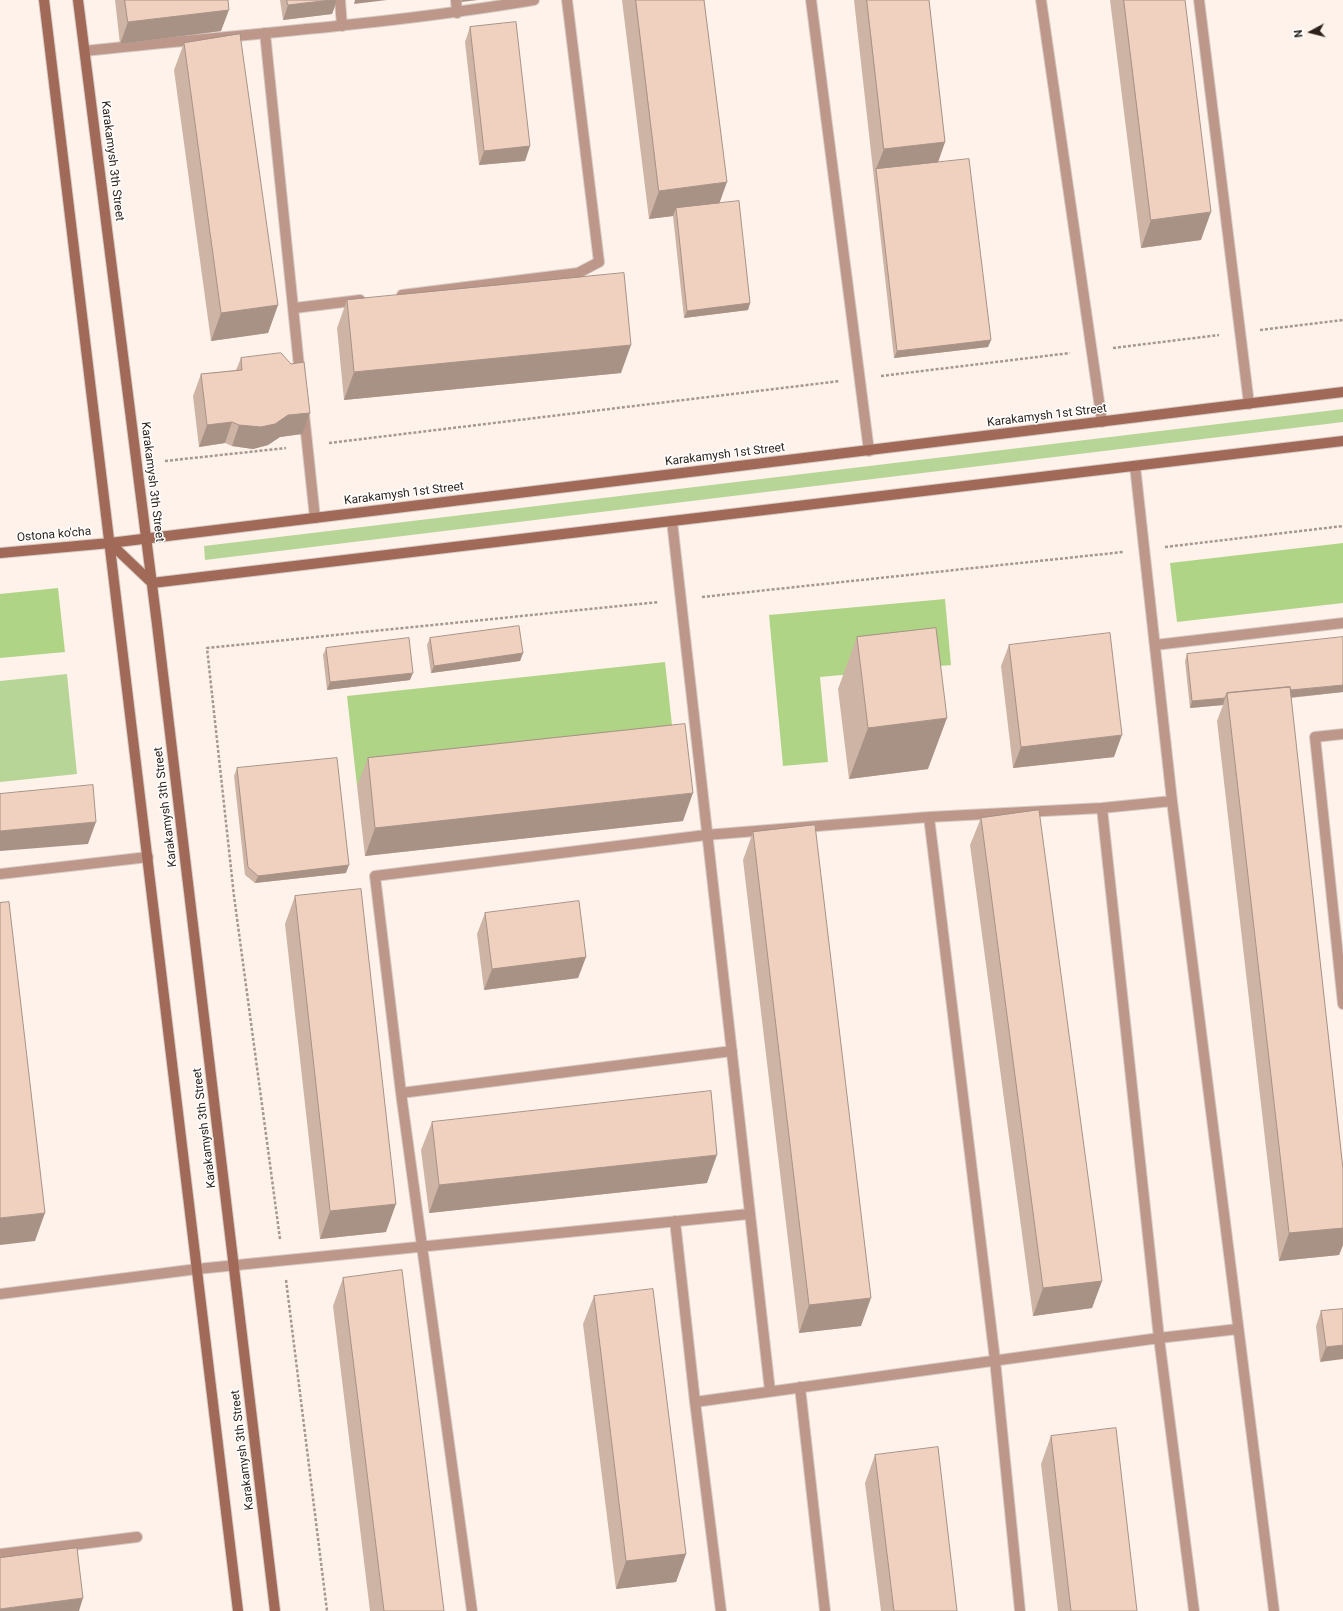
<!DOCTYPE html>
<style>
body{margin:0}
#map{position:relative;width:1343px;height:1611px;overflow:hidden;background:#fef2eb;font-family:Roboto,sans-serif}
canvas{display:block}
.north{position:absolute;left:1291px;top:12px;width:40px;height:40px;-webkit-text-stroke:3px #fff;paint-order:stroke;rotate:263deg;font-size:11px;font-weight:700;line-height:16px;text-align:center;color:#2c221b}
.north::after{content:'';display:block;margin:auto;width:14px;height:18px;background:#2c221b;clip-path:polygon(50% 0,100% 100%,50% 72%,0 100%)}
</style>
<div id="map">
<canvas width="1343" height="1611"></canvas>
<div class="north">N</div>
</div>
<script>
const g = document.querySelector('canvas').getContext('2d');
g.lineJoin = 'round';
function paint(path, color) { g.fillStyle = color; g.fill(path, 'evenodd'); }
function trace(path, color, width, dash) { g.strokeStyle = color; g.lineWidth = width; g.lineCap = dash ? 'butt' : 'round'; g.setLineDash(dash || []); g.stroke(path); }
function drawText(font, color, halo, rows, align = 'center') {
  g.font = font + ' Roboto,sans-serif'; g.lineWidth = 3; g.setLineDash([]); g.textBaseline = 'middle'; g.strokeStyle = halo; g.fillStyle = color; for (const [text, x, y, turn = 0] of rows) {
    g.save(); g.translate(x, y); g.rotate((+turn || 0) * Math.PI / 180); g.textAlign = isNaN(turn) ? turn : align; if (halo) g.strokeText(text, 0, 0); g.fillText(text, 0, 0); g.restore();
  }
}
paint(new Path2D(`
 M1343,409V422L205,560L204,546Z
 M67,674L77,774L0,782V681Z`), '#b8d598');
paint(new Path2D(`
 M1343,543V603L1177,622L1170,563Z
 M58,588L65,652L0,658V594Z
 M945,599L951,665L820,677L828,762L783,766L769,615Z
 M665,662L675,752L357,786L347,696Z`), '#b0d486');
const lane = new Path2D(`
 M456,0L457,13
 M811,0L869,451
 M1199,0L1249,404
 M265,33L300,376
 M402,295L578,273L599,262L567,0
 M295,308L360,300
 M304,414L315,518
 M1135,466L1172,801L1274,1611
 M672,521L770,1391
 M1155,645L1343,623
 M1343,734L1315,737L1343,1004
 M1102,808L1159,1338L1194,1611
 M929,817L995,1360L1020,1611
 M0,874L148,857
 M401,1093L732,1051
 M675,1221L695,1402L721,1611
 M0,1294L197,1269L749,1214
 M800,1387L825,1611
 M695,1402L1159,1338L1238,1329
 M0,1554L137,1537
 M472,1611L401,1093L375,876L706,835L929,817L1102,808L1172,801`);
const street = new Path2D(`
 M340,0L342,26
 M1041,0L1102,422
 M85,51C235,35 385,25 534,0`);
const secondary = new Path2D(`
 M44,0L238,1611
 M78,0L157,624L275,1611
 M110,543L152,583
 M0,553L110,543L1343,392
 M152,583L1343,441`);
trace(lane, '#d8cdc6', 12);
trace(street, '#d8cdc6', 12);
trace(secondary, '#d8cdc6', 12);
trace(new Path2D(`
 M1260,330L1343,320
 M1113,348L1219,335
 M881,376L1070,353
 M329,443L840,381
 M165,461L286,448
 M1165,547L1343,526
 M702,597L1123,552
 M280,1239L234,896L207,648L659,602
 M286,1280L327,1611`), '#a49992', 2.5, [3, 2]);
trace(lane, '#be978b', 10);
trace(street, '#be978b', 10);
trace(secondary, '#a06958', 10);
paint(new Path2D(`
 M115,0H228L221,31L120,44Z
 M280,0H337L332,14L283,20Z
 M622,0H704L719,203L750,303L748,310L684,318L673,216L649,219Z
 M854,0H929L945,142L938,163L991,340L988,347L894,358Z
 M1110,0H1185L1201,240L1141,248Z
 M470,27L530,146L525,161L479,165L465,42Z
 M184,43L278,305L268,333L211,341L174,70Z
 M347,300L621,373L344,400L337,328Z
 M241,358L302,434L280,437L268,445L253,449L232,446L225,443L199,447L193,396L201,374L236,370Z
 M857,637L928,769L849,779L838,689Z
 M430,638L523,653L520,661L431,673L427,645Z
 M1009,645L1114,757L1013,768L1001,666Z
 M326,648L410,680L327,690L323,655Z
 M1187,654L1343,692L1291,698L1343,1169V1245L1339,1255L1279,1261L1217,721L1223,705L1190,708L1185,661Z
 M368,758L683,821L365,856L357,786Z
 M237,768L346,873L255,883L245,875L234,776Z
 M981,818L1102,1281L1092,1308L1033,1316L970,845Z
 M753,832L861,1326L799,1333L743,860Z
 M295,896L386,1232L320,1239L285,924Z
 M485,913L586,957L578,978L484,990L477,934Z
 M432,1122L707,1183L429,1213L421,1150Z
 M343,1278L444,1611H370L333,1306Z
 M594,1296L686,1554L676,1582L616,1589L583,1324Z
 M1343,1309L1320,1362L1316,1326L1321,1311Z
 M1051,1436L1137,1611H1058L1041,1464Z
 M875,1455L957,1611H881L865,1483Z`), '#ceb4a5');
paint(new Path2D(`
 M331,0H337L332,14L283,20L288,5Z
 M355,0H387L354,4Z
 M462,0H478L461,2Z
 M229,10L221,31L120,44L128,22Z
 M945,142L935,170L876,169L884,149Z
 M530,146L525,161L479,165L484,151Z
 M727,182L717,210L676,208L673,216L649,219L659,191Z
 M1211,212L1201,240L1141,248L1151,220Z
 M750,303L748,310L684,318L687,311Z
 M278,305L268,333L211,341L221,313Z
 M991,340L988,347L894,358L897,351Z
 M631,345L621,373L344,400L354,372Z
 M310,413L302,434L280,437L268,445L253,449L232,446L239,425L288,415Z
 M232,422L225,443L199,447L207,425Z
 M523,653L520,661L431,673L434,666Z
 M413,673L410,680L327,690L330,682Z
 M1343,685V692L1228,704L1227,697Z
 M1225,698L1223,705L1190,708L1192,701Z
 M947,718L928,769L849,779L868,728Z
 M1122,735L1114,757L1013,768L1021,747Z
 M693,793L683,821L365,856L375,828Z
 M96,822L88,844L0,851V831Z
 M349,865L346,873L255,883L258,876Z
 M586,957L578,978L484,990L492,969Z
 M717,1155L707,1183L429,1213L439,1185Z
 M396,1204L386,1232L320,1239L330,1211Z
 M45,1213L35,1241L0,1245V1218Z
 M1343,1228V1245L1339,1255L1279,1261L1289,1233Z
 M1102,1281L1092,1308L1033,1316L1043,1288Z
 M871,1298L861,1326L799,1333L809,1305Z
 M1343,1345V1359L1320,1362L1326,1347Z
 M686,1554L676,1582L616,1589L626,1561Z
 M83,1598L79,1611H0V1609Z`), '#a89286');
const building = new Path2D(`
 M125,0H228L229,10L128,22Z
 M287,0H331L288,5Z
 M636,0H704L727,182L659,191Z
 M867,0H929L945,142L884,149Z
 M1124,0H1185L1211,212L1151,220Z
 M516,22L530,146L484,151L470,27Z
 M240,34L278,305L221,313L184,43Z
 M969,159L991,340L897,351L876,169Z
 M739,201L750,303L687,311L676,208Z
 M624,273L631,345L354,372L347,300Z
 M281,353L291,364L304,362L310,413L288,415L275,424L261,427L239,425L232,422L207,425L201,374L242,370L241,358Z
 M519,626L523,653L434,666L430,638Z
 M936,628L947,718L868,728L857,637Z
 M1110,633L1122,735L1021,747L1009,645Z
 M1343,637V685L1291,690L1290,687L1227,693L1225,698L1192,701L1187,654Z
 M409,638L413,673L330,682L326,648Z
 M1290,687L1343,1169V1228L1289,1233L1227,693Z
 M685,724L693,793L375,828L368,758Z
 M337,758L349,865L258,876L248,867L237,768Z
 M93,785L96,822L0,831V794Z
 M1039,810L1102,1281L1043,1288L981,818Z
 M815,825L871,1298L809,1305L753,832Z
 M361,889L396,1204L330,1211L295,896Z
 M579,901L586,957L492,969L485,913Z
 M9,902L45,1213L0,1218V903Z
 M711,1091L717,1155L439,1185L432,1122Z
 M402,1270L444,1611H384L343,1278Z
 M653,1289L686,1554L626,1561L594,1296Z
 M1343,1309V1345L1326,1347L1321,1311Z
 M1116,1428L1137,1611H1071L1051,1436Z
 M938,1447L957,1611H894L875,1455Z
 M77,1548L83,1598L0,1609V1558Z`);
paint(building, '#f0d1c0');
trace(building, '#a89286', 1);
drawText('12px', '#2c221b', '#fff', [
 ["Karakamysh 3th Street",112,161,83],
 ["Karakamysh 1st Street",1047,416,-7],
 ["Karakamysh 1st Street",725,455,-7],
 ["Karakamysh 3th Street",152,482,83],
 ["Karakamysh 1st Street",404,494,-7],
 ["Ostona ko'cha",54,535,-5],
 ["Karakamysh 3th Street",166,807,-97],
 ["Karakamysh 3th Street",205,1128,-97],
 ["Karakamysh 3th Street",243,1450,-97]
]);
</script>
